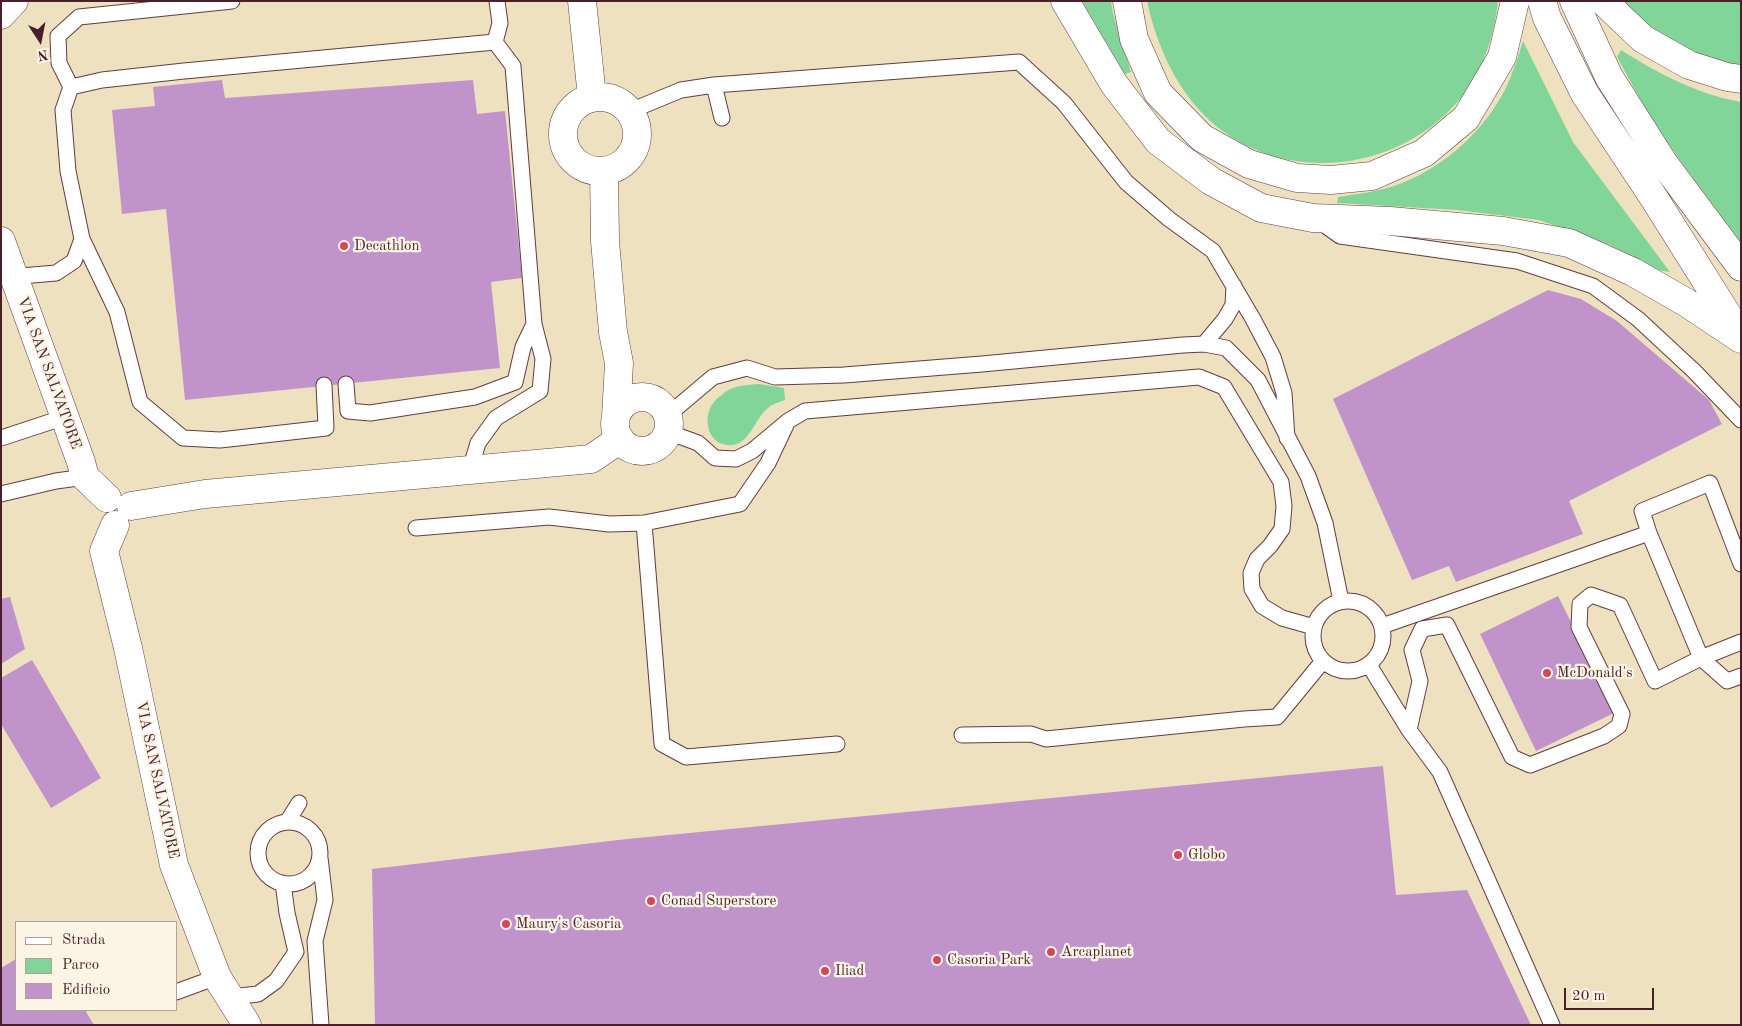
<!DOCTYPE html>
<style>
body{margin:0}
#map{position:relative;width:1742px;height:1026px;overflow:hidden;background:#eee1c0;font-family:"Old Standard TT",serif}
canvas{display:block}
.frame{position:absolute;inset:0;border:2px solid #4a1f2b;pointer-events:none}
.legend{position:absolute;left:15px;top:921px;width:162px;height:90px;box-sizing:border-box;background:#fcf5e5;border:1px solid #b59f9b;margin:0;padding:6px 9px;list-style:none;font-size:15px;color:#4a1f2b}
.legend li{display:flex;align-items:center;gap:10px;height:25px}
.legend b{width:25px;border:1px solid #b59f9b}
.north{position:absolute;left:15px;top:15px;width:50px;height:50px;-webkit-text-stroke:4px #fcf5e5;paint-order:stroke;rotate:169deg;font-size:14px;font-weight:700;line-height:20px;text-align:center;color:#4a1f2b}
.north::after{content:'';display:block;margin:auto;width:18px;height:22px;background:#4a1f2b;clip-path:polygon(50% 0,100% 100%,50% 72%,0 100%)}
.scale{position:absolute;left:1564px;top:988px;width:90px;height:22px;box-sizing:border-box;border:2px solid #4a1f2b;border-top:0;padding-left:6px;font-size:15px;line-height:18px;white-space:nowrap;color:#4a1f2b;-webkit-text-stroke:4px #fcf5e5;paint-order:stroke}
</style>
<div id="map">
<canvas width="1742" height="1026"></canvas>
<div class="frame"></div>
<ul class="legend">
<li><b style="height:6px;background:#fff"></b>Strada</li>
<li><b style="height:14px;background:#82d598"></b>Parco</li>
<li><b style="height:14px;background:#c094cb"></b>Edificio</li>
</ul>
<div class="north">N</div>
<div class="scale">20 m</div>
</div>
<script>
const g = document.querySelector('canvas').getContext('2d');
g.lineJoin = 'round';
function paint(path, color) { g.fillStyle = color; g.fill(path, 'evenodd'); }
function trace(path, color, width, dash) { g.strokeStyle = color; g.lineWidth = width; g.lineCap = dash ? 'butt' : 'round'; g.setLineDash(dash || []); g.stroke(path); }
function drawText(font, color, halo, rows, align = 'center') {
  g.font = font + ' "Old Standard TT",serif'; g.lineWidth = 4.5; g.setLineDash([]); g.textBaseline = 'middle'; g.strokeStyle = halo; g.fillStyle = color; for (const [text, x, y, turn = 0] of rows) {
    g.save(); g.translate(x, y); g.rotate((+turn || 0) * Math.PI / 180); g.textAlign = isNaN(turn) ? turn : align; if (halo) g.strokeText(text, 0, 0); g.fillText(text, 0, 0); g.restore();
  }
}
paint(new Path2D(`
 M1082,1H1111L1113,14L1131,72L1125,74Z
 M1147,1H1498C1494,37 1483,71 1460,99C1397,175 1276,187 1204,115C1174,84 1156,43 1147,1Z
 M1614,1H1741V67L1733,66L1675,47Z
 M1523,41L1573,142L1670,272L1657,270L1610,245L1539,220L1457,210L1337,203L1338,197C1357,194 1376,192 1394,186C1438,171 1478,137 1501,97C1511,80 1517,60 1523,41Z
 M1621,50C1659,74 1697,94 1741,102V243L1653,123L1617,57Z
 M759,384L784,388L785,400C780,402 772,404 768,408C754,419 749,448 727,445C707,443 702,416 714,402C716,399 722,395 725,392C735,385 747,385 759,384Z`), '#82d598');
paint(new Path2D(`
 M222,80L225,98L473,80L477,114L505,111L522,278L491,282L500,368L185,400L166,209L122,214L112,110L155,106L153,87Z
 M1548,290L1581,299L1617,321L1709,400L1722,424L1569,501L1583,534L1456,582L1449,566L1412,580L1333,399Z
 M1558,596L1616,712L1536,751L1480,634Z
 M10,597L25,649L1,664V599Z
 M32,660L101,778L51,808L1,724V678Z
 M1383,766L1396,895L1467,890L1531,1025H375L372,869L627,839Z
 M16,959V1010H85L94,1025H1V968Z`), '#c094cb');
const lane = new Path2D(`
 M714,85L722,118
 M71,87L102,80L184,71L495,42L500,23L497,1
 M630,111L681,90L714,85L1019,62L1064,103L1126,182L1169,219L1213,251L1253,319L1273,357L1284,393L1287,438
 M1319,221L1340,236L1517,261L1593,286L1638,319L1694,371L1741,420
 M82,239L117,312L140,402L183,438L220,440L326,428L324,385
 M9,277L56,273L74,261L82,239L68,171L63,110L71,87L59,63L58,36L79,17L232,1
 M1204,344L1225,319L1233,305L1234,286
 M346,384L348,411L370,413L475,397L515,382L523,347L534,324
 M668,415L713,377L747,368L775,377L844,375L982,364L1183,345L1204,344L1226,348L1258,380L1308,476L1325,523L1341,601
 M786,425L768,463L740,504L644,523L662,744L686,757L837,744
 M668,432L698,443L715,458L736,459L752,451L788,421L805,411L1199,377L1224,387L1281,482L1284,506L1282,529L1270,546L1257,559L1251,573L1252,589L1262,606L1282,618L1314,627
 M1,438L65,417
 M470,470L478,443L496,418L540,391L543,359L534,324L513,66L495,42
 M1,494L56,481L85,477
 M416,528L549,517L609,524L644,523
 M1741,564L1710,483L1642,511L1649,533L1701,658L1741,642
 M1313 636a35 35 0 1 1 70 0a35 35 0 1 1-70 0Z
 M1382,626L1649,533
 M1369,665L1409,730L1440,772L1552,1025
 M1409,730L1420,681L1412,650L1422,629L1447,625L1512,757L1530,765L1604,736L1619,726L1622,714L1579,627L1580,604L1591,595L1620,605L1655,681L1701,658L1727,681L1741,676
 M962,735L1031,734L1046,739L1244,719L1277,717L1323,661
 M287,822L299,803
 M258 853a31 31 0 1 1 62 0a31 31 0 1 1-62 0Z
 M320,858L325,900L315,941L321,1025
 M176,992L217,977
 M230,997L258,994L276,981L296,952L287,913L283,883`);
const street = new Path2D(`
 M1,15L14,1
 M563 134a37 37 0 1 1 74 0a37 37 0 1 1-74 0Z
 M604,171L605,241L613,332L619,363L616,417
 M1,241L81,462L85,477L107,498
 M615 424a27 27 0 1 1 54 0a27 27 0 1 1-54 0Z
 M131,506L205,494L591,459L620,439
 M115,525L104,551L128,648L174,865L217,977L247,1025`);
const highway = new Path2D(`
 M582,1L592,97
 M1065,1L1114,84L1158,141L1211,181L1261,208L1313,218L1390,221L1503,231L1569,243L1633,272L1687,303L1741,339
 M1127,1L1134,39L1158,93L1202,138L1249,164L1297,178L1331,180L1372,176L1424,153L1466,118L1502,57L1515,1
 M1542,1L1547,18L1585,94L1654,198L1740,335
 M1574,1L1609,77L1663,162L1741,267
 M1603,1L1643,39L1689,65L1727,77L1741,79`);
trace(lane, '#633c41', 17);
trace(street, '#633c41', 29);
trace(highway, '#633c41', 29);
trace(lane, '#fff', 15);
trace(street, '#fff', 28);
trace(highway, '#fff', 28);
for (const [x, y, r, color] of [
 [344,246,5,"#d1495b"],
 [1547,673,5,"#d1495b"],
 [1178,855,5,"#d1495b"],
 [651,901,5,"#d1495b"],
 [506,924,5,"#d1495b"],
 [1051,952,5,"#d1495b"],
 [937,960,5,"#d1495b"],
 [825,971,5,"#d1495b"]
]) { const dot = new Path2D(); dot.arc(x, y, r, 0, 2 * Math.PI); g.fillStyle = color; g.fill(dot); trace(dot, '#fcf5e5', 2); }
drawText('15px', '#4a1f2b', '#fcf5e5', [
 ["Decathlon",354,246],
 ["McDonald's",1557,673],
 ["Globo",1188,855],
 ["Conad Superstore",661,901],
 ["Maury's Casoria",516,924],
 ["Arcaplanet",1061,952],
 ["Casoria Park",947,960],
 ["Iliad",835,971]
], 'left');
drawText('15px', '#4a1f2b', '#fcf5e5', [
 ["VIA SAN SALVATORE",49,373,70],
 ["VIA SAN SALVATORE",157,780,78]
]);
</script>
